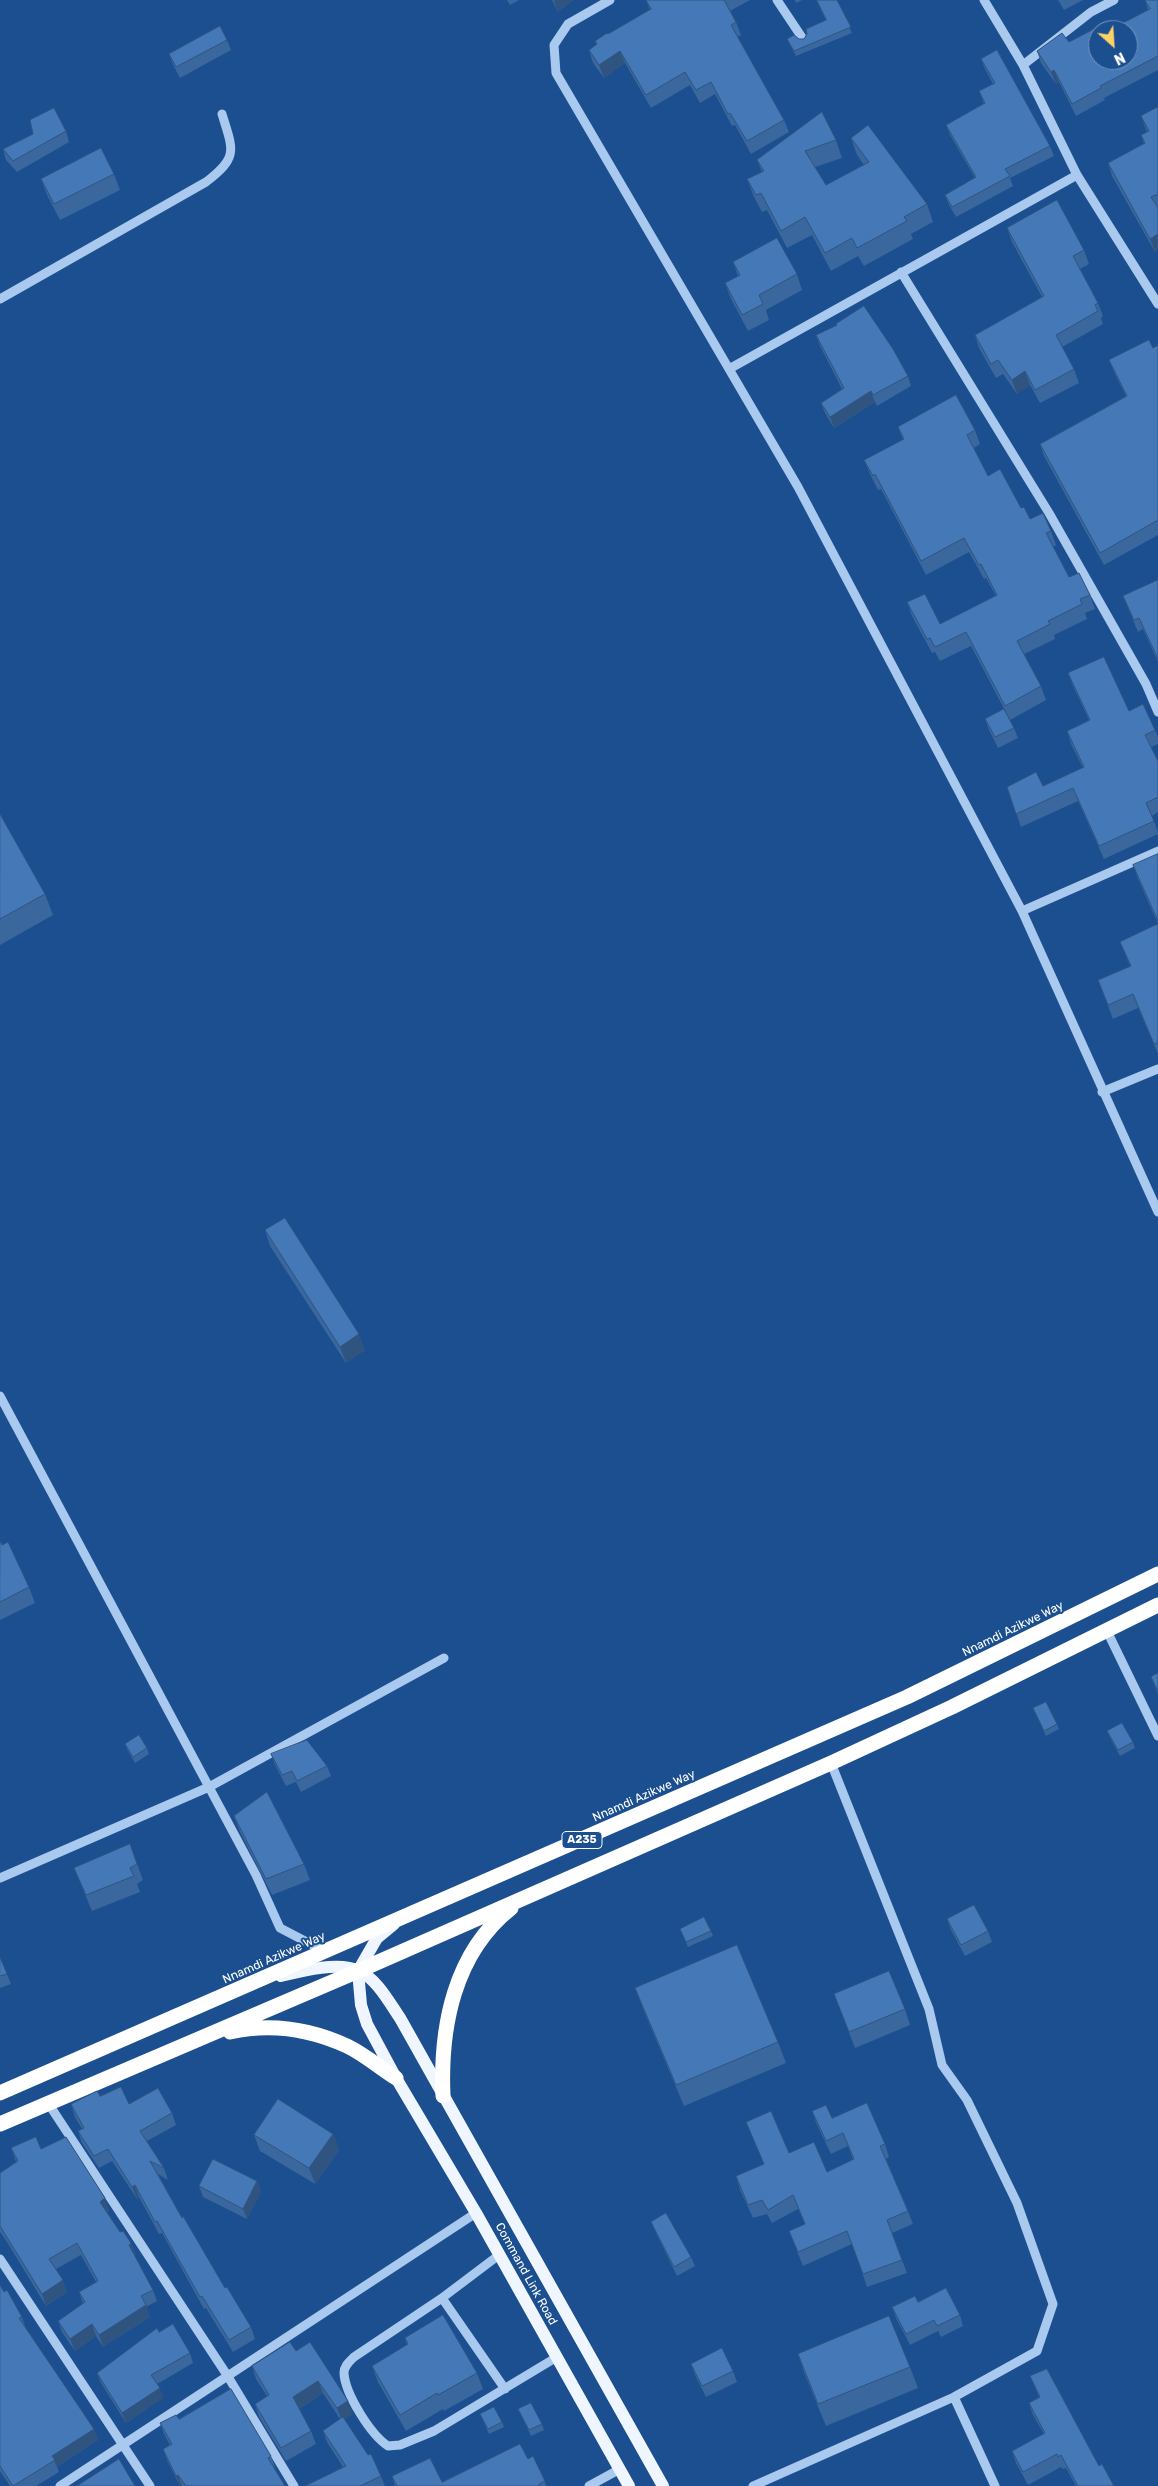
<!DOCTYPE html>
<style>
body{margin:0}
#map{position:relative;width:1158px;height:2486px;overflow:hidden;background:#1b4f8f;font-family:Rubik,sans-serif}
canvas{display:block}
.north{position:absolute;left:1088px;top:20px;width:50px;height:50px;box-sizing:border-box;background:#1b4f8f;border:1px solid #7695bc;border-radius:50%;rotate:154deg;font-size:14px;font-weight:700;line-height:20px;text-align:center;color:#fff}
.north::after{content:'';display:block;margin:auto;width:18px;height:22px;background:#ffd166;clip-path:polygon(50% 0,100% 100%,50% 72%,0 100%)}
</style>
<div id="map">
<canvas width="1158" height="2486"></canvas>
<div class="north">N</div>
</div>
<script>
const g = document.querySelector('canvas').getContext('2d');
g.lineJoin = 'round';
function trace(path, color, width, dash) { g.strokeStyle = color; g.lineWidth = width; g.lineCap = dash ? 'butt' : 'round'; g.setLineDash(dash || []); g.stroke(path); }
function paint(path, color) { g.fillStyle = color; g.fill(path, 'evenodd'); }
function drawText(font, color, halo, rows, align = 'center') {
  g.font = font + ' Rubik,sans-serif'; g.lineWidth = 4; g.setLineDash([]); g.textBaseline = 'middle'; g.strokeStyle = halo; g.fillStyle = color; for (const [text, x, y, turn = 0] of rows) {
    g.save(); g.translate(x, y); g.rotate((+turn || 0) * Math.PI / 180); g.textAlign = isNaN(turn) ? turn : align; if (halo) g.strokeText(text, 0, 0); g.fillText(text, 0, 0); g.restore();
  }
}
trace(new Path2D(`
 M610,0L568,24L554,45L556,73L798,487L1022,911L1158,1212
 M777,0L803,39
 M984,0L1023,65L1077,175L1158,304
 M1023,65L1091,12L1114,0
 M901,272L1049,513L1146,684L1158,712
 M0,299L206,182C239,157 233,150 222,114
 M729,369L1077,175
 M1022,911L1158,851
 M1102,1092L1158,1069
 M0,1396L256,1875L280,1928L326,1952
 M1107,1631L1158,1736
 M831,1763L929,2009L942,2065L967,2100L1017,2203L1053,2304L1037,2351L954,2397
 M0,1878L209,1787L444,1658
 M48,2103L227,2375L294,2486
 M499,2255L442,2298L354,2357C349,2362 344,2366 344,2373C345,2394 371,2435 388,2446L400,2445L434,2431L557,2357
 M0,2259L150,2486
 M442,2298L505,2389
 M60,2486L476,2213
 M589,2486L620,2469
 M753,2486L954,2397L995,2486`), '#a9c9ee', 9);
trace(new Path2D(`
 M394,1924L377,1938L358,1971L361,2005L367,2024L396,2078L476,2213L629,2486
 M281,1976C301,1971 339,1961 359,1971C377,1979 389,2002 400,2018L663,2486`), '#f0f6ff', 12);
trace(new Path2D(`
 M230,2032C270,2023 310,2029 347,2046C364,2054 380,2068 396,2078
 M0,2093L907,1697L1158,1574
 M443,2096C440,2027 454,1953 511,1908
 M0,2124L358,1971L831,1763L952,1707L1158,1605`), '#fff', 15);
paint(new Path2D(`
 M507,0H519L510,5Z
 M552,0H573L558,12Z
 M646,0H750L730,11L736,22L741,35L737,37L784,120L789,132L751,154L735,125L732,126L715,94L700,103L690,85L651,108L625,63L604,78L593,63L589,50L597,45L595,41L608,34L650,10Z
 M795,0H802L796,3Z
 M816,0H837L852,33L796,56L787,39H804L826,20Z
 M1058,0H1083L1064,10Z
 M1145,0H1158V70L1104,98L1105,100L1076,116L1059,82L1056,84L1041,63L1037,51L1069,42L1115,27L1148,10Z
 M227,40L231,50L180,78L173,65L169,54Z
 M981,59L1050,146L1054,156L1010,178L1013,186L956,217L949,205L945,195L975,178L950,135L946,125L984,104L979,91L993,84L985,69Z
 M1158,107V250L1155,252L1112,176L1108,163L1144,144L1141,135L1147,132L1141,116Z
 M66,131L69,142L17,172L6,160L3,149Z
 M851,138L927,204L933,222L911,234L913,239L864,266L858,256L831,271L812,235L787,248L767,210L762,212L754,197L747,179L762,172L757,160L836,140L842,158L815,167L826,185L864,165L857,155Z
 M114,174L120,190L60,220L47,195L41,179Z
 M1007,228L1084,250L1089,264L1080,269L1098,303L1103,316L1101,318L1103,324L1062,347L1074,369L1079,383L1040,403L1030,385L1017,394L1003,374L996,378L979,348L975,335L1042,297L1012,242Z
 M733,262L797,274L802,290L766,310L769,320L748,331L731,299L725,283L738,276Z
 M816,335L908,376L911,386L877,406L875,402L834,428L825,413L821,403L842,389L820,346Z
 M1158,345V535L1104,565L1044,456L1040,444L1126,396L1114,372L1109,360L1153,348Z
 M898,427L975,430L980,444L974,448L988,476L1021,508L1030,519L1051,531L1056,545L1053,547L1069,577L1090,595L1095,609L1085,613L1087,619L1054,635L1055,639L1024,654L1041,686L1046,700L1010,720L971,646L940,661L935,652L932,653L912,616L907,602L940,624L996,596L986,578L984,579L969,552L926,575L881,489L878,490L870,474L864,460L903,440Z
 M1158,580V662L1143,629L1138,632L1123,596Z
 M1068,673L1129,711L1155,730L1158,737V744L1151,747L1158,761V812L1152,816L1158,832V834L1104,859L1078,801L1021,827L1007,787L1043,786L1083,768L1071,744L1067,731L1089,720L1073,686Z
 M985,719L1014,728L1018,738L998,748L989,730Z
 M0,814L45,894L53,915L0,945Z
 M1158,854V924L1138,879L1133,865Z
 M1158,924V1054L1138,1008L1113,1019L1098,980L1130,966L1120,942Z
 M265,1230L365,1350L346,1363L270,1246Z
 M0,1541L29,1587L35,1603L0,1620Z
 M1158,1673V1694L1151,1677Z
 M1033,1708L1057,1724L1059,1729L1046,1736Z
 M1107,1731L1133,1742L1135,1748L1120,1756L1109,1736Z
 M125,1744L147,1748L149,1754L135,1763L127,1749Z
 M271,1754L327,1766L331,1776L301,1792L296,1782L286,1786L275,1765Z
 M234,1816L304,1864L310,1880L272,1895L240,1832Z
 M130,1844L143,1880L137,1884L140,1892L92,1911L74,1868Z
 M947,1919L988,1931L992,1942L965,1956L951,1930Z
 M680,1929L711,1931L713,1936L688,1947Z
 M0,1957L11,1984L0,1988Z
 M635,1988L778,2042L786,2063L684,2106L643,2009Z
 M834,1994L905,2009L910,2025L855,2048Z
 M100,2096L129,2104L172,2113L176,2125L147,2141L164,2168L168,2180L158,2174L182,2218L225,2288L251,2327L255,2339L233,2352L206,2308L204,2309L162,2233L159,2234L139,2197L137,2199L112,2161L99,2168L82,2143L78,2131L82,2129L75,2117L71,2104Z
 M812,2111L832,2118L885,2144L889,2157L886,2159L908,2211L913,2224L892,2233L907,2273L867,2287L852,2244L803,2266L789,2231L805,2224L798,2209L772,2223L767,2214L753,2218L740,2190L736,2176L764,2164L746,2122L789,2153L827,2172L853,2160L848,2146L831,2154L817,2125Z
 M333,2134L339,2150L315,2184L260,2151L254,2135Z
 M11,2148L41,2149L109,2210L107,2212L120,2232L131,2243L136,2255H134L153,2290L157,2301L146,2307L150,2317L103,2347L96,2336L75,2351L62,2332L58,2321L83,2304L79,2292L96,2282L81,2255L56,2269L67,2292L46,2306L7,2242L0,2232V2173L16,2162Z
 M257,2181L261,2192L247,2219L203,2197L199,2186Z
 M651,2222L691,2257L695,2266L677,2276L655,2231Z
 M0,2285L22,2317L26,2329L94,2429L98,2440L57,2467L59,2472L36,2486H10L0,2471Z
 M918,2302L960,2315L963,2326L941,2337L938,2331L910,2345L896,2318L892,2307Z
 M159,2332L190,2353L193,2363L157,2384L163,2398L126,2423L101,2383L97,2373Z
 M405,2338L477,2373L483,2389L444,2411L443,2409L406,2431L378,2382L372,2366L407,2345Z
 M296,2351L353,2414L344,2419L381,2476L385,2486H305L343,2467L327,2442L323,2431L340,2419L323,2393L299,2409L311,2431L316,2444L286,2461L259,2417L255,2404L267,2396L256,2379L252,2366Z
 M798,2354L910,2367L918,2388L826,2426L805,2375Z
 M691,2364L733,2371L737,2382L706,2397L695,2375Z
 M1030,2376L1099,2466L1114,2486H1076L1066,2468L1063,2469L1061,2467L1028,2485L1016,2463L1012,2451L1044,2434L1033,2415L1029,2403L1039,2397Z
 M518,2409L542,2424L544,2430L531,2436Z
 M480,2414L502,2422L504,2427L489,2434Z
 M179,2419L271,2456L275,2467H274L285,2486H180L167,2460L163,2449L170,2445L164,2434L160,2423Z
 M528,2459L545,2481L546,2486H395L392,2476L442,2482Z`), '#3a679d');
paint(new Path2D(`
 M555,0H573L558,12L554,1Z
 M620,51L625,63L604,78L599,65Z
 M1054,70L1059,82L1056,84L1051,72Z
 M1158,234V250L1155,252L1150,239Z
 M1025,371L1030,385L1017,394L1012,380Z
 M871,391L875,402L834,428L830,417Z
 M359,1334L365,1350L346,1363L340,1347Z
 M333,2134L339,2150L315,2184L309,2168Z
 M257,2181L261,2192L247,2219L243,2209Z
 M135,2185L139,2197L137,2199L132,2187Z
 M105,2198L109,2210L104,2214L100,2202Z
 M131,2243L136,2255L133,2256L129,2245Z
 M63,2280L67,2292L46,2306L42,2294Z
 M146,2305L150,2317L103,2347L99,2335Z
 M92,2324L96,2336L75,2351L70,2339Z
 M318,2381L323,2393L297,2410L293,2397Z
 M160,2388L163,2398L126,2423L122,2413Z
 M348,2401L353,2414L342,2421L337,2408Z
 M94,2429L98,2440L57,2467L52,2456Z
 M178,2475L182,2486H180L176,2476Z`), '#305480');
const building = new Path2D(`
 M646,0H724L736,22L731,25L784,120L747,141L730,113L728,114L711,82L696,90L685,72L646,95L620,51L599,65L589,50L597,44L595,41L607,33L608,34L651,9Z
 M817,0H837L851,27L794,51L787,39L794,35L799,39H804L807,34L806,29L826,20Z
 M1145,0H1158V56L1100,86L1101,88L1072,104L1054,70L1051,72L1037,51L1062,33L1069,42L1111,20L1115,27L1150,9ZM1098,30H1128V60H1098Z
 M220,26L227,40L176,67L169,54Z
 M997,50L1050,146L1005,169L1010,176L952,207L945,195L976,177L946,125L985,103L979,91L995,83L981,59Z
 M1158,107V194L1151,197L1158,208V234L1150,239L1108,163L1145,143L1141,135L1149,131L1141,116Z
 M54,108L66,131L13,161L3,149L33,134L30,120Z
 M822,112L836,140L805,151L826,185L869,162L851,138L868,125L927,204L904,217L907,221L857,248L852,238L825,253L805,217L781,231L761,193L756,195L747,179L764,171L757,160Z
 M101,148L114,174L54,204L41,179Z
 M1057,200L1084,250L1073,256L1098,303L1095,305L1098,311L1056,335L1074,369L1035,390L1025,371L1012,380L998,360L991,364L975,335L1044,296L1007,228Z
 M777,238L797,274L759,295L763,304L742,315L725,283L740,275L733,262Z
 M864,306L893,349L908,376L873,395L871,391L830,417L821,403L844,388L816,335L837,325L836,324Z
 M1149,340L1153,348L1158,345V520L1100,553L1040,444L1127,396L1109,360Z
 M956,395L975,430L967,435L988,476L1000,469L1021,508L1024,507L1030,519L1043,513L1051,531L1046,533L1069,577L1079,573L1090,595L1080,599L1082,604L1048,621L1050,624L1017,641L1041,686L1005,706L966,632L935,647L930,638L927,639L907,602L925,594L940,624L997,595L981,564L979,565L964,538L921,561L875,474L873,476L864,460L904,439L898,427Z
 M1158,580V659L1139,618L1134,620L1123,596Z
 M1104,657L1129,711L1143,704L1155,730L1145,735L1158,761V797L1146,803L1154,821L1099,846L1073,788L1016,814L1007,787L1036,772L1043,786L1084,767L1067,731L1090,720L1068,673Z
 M1004,709L1014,728L995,737L985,719Z
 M0,814L45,894L0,919Z
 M1158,854V921L1133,865Z
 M1158,924V1042L1154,1044L1133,994L1108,1005L1098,980L1131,966L1120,942Z
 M285,1218L359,1334L340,1347L265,1230Z
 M0,1541L2,1545L8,1542L29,1587L0,1602Z
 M1158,1673V1691L1151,1677Z
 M1046,1702L1057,1724L1044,1731L1033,1708Z
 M1122,1723L1133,1742L1118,1750L1107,1731Z
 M139,1735L147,1748L133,1757L125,1744Z
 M307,1740L327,1766L297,1781L292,1771L282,1775L271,1754Z
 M267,1792L304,1864L266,1879L234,1816Z
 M130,1844L137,1864L130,1868L134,1876L86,1895L74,1868Z
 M974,1905L988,1931L961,1945L947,1919Z
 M704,1917L711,1931L686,1942L680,1929Z
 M737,1945L778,2042L676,2085L635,1988Z
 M0,1957L7,1974L0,1976Z
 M889,1971L905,2009L849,2032L834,1994Z
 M121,2087L129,2104L158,2088L172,2113L140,2131L164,2168L150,2161L182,2218L183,2216L225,2288L227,2287L251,2327L229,2340L202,2296L200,2297L157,2221L155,2222L135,2185L132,2187L108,2149L94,2156L78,2131L84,2128L71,2104L97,2091L100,2096Z
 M278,2099L333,2134L309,2168L254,2135Z
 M867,2103L885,2144L880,2146L908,2211L887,2220L902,2260L863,2274L847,2231L798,2252L789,2231L805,2224L793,2195L768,2210L762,2200L748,2205L736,2176L764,2164L746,2122L771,2111L789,2153L814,2142L827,2172L854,2159L843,2133L826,2141L812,2111L826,2105L832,2118Z
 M36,2137L41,2149L66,2137L105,2198L100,2202L120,2232L123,2231L131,2243L129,2245L153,2290L141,2296L146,2305L99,2335L92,2324L70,2339L58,2321L85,2302L79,2292L98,2281L77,2243L49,2259L63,2280L42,2294L0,2226V2173L18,2161L11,2148Z
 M213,2159L257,2181L243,2209L199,2186Z
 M666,2213L691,2257L674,2267L651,2222Z
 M0,2285L4,2292L7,2290L22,2317L19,2318L94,2429L52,2456L55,2460L13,2486L0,2466Z
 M946,2288L960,2315L937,2326L934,2320L906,2334L892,2307L915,2296L918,2302Z
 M443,2315L477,2373L438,2395L437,2393L400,2415L372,2366L408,2344L405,2338Z
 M889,2316L910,2367L818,2404L798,2354Z
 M173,2324L190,2353L151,2375L160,2388L122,2413L97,2373L157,2328L159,2332Z
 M290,2342L296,2351L310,2342L348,2401L337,2408L318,2381L293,2397L311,2431L281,2448L255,2404L269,2395L252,2366Z
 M722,2348L733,2371L702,2386L691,2364Z
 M1047,2369L1099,2466L1102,2464L1114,2486H1078L1061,2455L1058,2457L1057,2454L1023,2472L1012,2451L1045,2433L1029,2403L1040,2397L1030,2376Z
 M231,2389L271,2456L268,2458L285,2486H186L178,2475L176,2476L163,2449L172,2444L160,2423L176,2415L179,2419Z
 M531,2403L542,2424L529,2430L518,2409Z
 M494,2407L502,2422L488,2429L480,2414Z
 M343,2417L368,2455L371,2454L381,2476L360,2486H305L346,2466L323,2431Z
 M520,2444L528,2459L533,2456L545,2481L539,2484L540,2486H397L392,2476L430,2458L442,2482Z
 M119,2459L135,2486H77Z`);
paint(building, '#4478b7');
trace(building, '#305480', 1);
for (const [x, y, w] of [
 [582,1840,40]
]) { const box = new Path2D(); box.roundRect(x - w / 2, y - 8.5, w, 17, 4); g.fillStyle = '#1b4f8f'; g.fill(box); trace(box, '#fff', 1); }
drawText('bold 11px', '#fff', null, [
 ["A235",582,1840]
]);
drawText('12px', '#fff', '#1b4f8f', [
 ["Nnamdi Azikwe Way",1013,1629,-26],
 ["Nnamdi Azikwe Way",644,1796,-24],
 ["Nnamdi Azikwe Way",274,1958,-24],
 ["Command Link Road",526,2274,61]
]);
</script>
